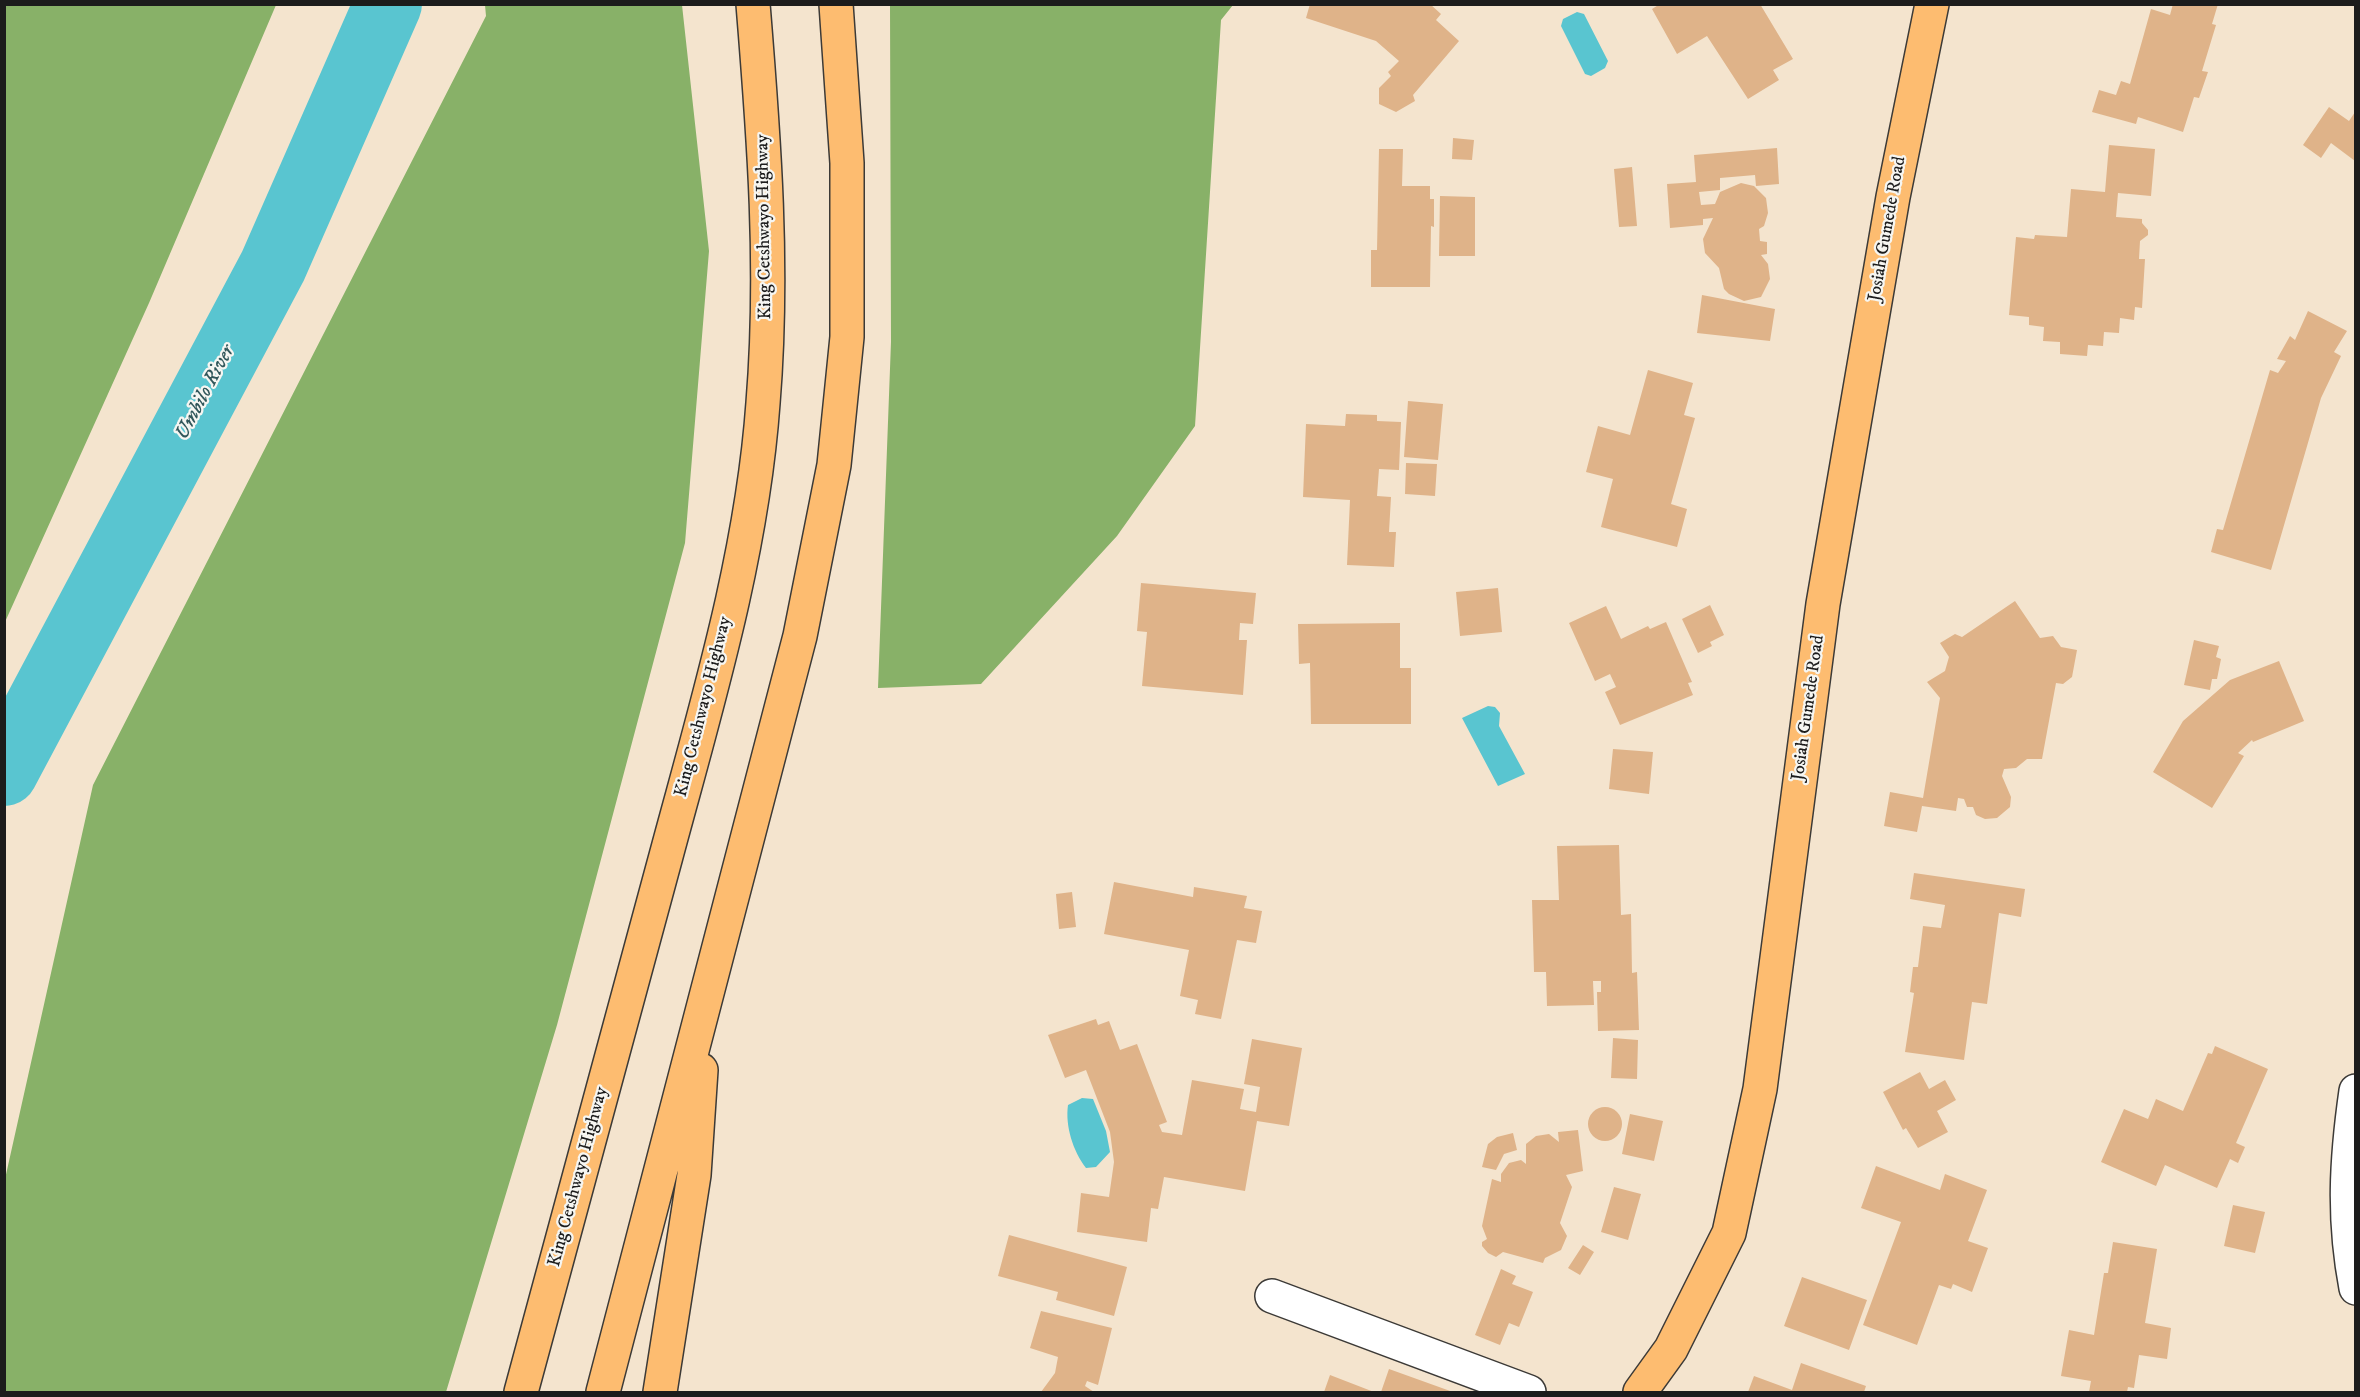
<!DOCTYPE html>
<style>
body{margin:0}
#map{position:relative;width:2360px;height:1397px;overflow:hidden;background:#f4e4ce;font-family:"IM FELL DW Pica",serif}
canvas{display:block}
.frame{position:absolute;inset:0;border:6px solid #1c1c1c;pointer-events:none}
</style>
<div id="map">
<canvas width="2360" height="1397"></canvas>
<div class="frame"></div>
</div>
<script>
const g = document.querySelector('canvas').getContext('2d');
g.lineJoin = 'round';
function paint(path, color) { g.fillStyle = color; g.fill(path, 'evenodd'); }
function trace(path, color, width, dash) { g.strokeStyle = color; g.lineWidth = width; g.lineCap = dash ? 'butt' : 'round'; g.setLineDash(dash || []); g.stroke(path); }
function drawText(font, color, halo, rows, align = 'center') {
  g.font = font + ' "IM FELL DW Pica",serif'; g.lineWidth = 4.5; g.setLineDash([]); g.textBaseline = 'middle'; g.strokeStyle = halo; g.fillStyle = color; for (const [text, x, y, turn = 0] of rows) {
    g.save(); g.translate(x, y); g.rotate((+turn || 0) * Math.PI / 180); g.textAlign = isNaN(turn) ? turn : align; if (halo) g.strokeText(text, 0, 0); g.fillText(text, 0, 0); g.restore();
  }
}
paint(new Path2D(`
 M5,4L276,5L149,303L5,622Z
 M485,5H682L709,251L685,543L557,1025L446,1392H5V1179L93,785L486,16Z
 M890,5H1233L1221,20L1195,426L1117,536L981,684L878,688L891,342Z`), '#88b168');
paint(new Path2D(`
 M1577,12L1584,14L1608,61L1605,68L1591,76L1585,74L1561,26L1563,19Z
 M1488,706L1495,707L1500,713L1499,726L1525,774L1498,786L1462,718Z
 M1082,1098L1093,1099L1106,1131L1110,1152L1096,1167L1086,1168C1073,1151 1065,1126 1068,1105Z`), '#59c5d0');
trace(new Path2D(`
 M4,772L273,266L388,4`), '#59c5d0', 68);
paint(new Path2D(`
 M1310,4H1430L1441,14L1436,20L1459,41L1413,95L1415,101L1396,112L1379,104V88L1391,76L1388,72L1399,61L1376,41L1306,18Z
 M1660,4H1760L1793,59L1773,70L1779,80L1748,99L1707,36L1677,54L1652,9Z
 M2173,4H2218L2212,24L2216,25L2202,71L2208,72L2199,98L2194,97L2183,132L2138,117L2136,124L2092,112L2099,90L2116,95L2121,81L2130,84L2151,9L2170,15Z
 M2329,107L2349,121L2355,112V161L2331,143L2321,158L2303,145Z
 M1453,138L1474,140L1472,160L1452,159Z
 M2109,145L2155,149L2151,196L2118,193L2116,217L2142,219V223L2148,230V235L2140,241L2139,259H2145L2142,308L2135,307L2134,320L2120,318L2119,333L2104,332L2103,346L2088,345L2087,356L2060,354V342L2043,341L2044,327L2029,325V317L2009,315L2016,237L2034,239L2035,235L2067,237L2071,189L2105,192Z
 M1777,148L1779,184L1756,186L1755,175L1720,178V190L1699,192L1701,205L1715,204L1720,192L1741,183L1754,186L1766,198L1768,213L1764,226L1759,229L1760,241L1767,242V254L1761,255L1768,264L1770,279L1761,297L1744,301L1729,294L1724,289L1719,268L1705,253L1703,239L1713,218L1703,219V225L1670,228L1667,184L1696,182L1694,155Z
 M1379,149H1403L1402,186H1430V199H1434V227L1431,226L1430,287H1371V250H1377Z
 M1632,167L1637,226L1619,227L1614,169Z
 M1440,196L1475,197V256H1439Z
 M1702,295L1775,309L1770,341L1697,333Z
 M2308,311L2347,331L2334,352L2341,356L2321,398L2271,570L2211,552L2217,529L2223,530L2270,370L2278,373L2286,361L2277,359L2290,336L2295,340Z
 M1648,370L1693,383L1684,415L1695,418L1671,504L1687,509L1677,547L1601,527L1613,479L1586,472L1598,426L1630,435Z
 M1408,401L1443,404L1438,460L1404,457Z
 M1346,414L1377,415V421L1401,422L1399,470L1379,469L1377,496L1391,497L1389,532H1396L1394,567L1347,565L1350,500L1303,497L1306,424L1345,426Z
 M1406,463L1437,464L1435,496L1405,494Z
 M1141,583L1256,593L1253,624L1240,623L1239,640H1247L1243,695L1142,686L1147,632L1137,631Z
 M1498,588L1502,632L1460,636L1456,592Z
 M2015,601L2040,638L2053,636L2061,647L2077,650L2072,677L2063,684L2056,683L2042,759H2027L2016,768L2004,769L2002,776L2011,797L2010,807L1997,818L1985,819L1976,815L1973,807H1967L1964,799L1958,798L1956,811L1922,806L1917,832L1884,826L1890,792L1923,798L1940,698L1927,682L1945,671L1949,657L1940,643L1955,634L1962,637Z
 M1710,605L1724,635L1710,642L1712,646L1698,653L1682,619Z
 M1606,606L1621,639L1648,626L1650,629L1666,622L1692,682L1688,683L1693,695L1620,725L1605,692L1616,687L1610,674L1595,681L1569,623Z
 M1400,623V668H1411V724H1311L1310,663L1299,664L1298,624Z
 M2194,640L2219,646L2216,657L2221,659L2217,679H2212L2210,690L2184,685Z
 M2279,661L2304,721L2253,742L2252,740L2238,753L2244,756L2212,808L2153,772L2183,721L2230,680Z
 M1613,749L1653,752L1649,794L1609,789Z
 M1619,845L1621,915L1631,914L1632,973L1637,972L1639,1030L1598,1031L1597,992H1601V981H1593L1594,1005L1547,1006L1546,972H1534L1532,900H1559L1557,846Z
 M1914,873L2025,889L2021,917L1999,913L1987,1004L1972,1002L1964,1060L1905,1052L1914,993L1910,992L1913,967H1918L1923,926L1941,928L1945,905L1910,899Z
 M1114,882L1193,897L1194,887L1247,896L1244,908L1262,911L1256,943L1237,940L1221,1019L1195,1014L1198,1000L1180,996L1189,950L1104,934Z
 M1072,892L1076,927L1059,929L1056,894Z
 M1096,1019L1098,1025L1109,1021L1120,1050L1137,1044L1167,1122L1159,1125L1162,1132L1182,1135L1192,1080L1244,1089L1240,1109L1256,1112L1260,1087L1244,1084L1252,1039L1302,1048L1289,1126L1257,1121L1245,1191L1164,1177L1158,1209L1151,1208L1147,1242L1077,1232L1081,1193L1109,1197L1114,1162L1110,1132L1086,1070L1065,1078L1048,1035Z
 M1613,1038L1638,1040L1637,1079L1611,1078Z
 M2215,1046L2268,1069L2236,1143L2245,1147L2238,1163L2230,1159L2217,1188L2165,1165L2156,1186L2101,1162L2124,1109L2148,1119L2156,1099L2183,1111L2208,1053L2212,1054Z
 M1920,1072L1929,1089L1945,1080L1956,1100L1937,1111L1948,1132L1918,1148L1906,1128L1903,1130L1883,1092Z
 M1588 1124a17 17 0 1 1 34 0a17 17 0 1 1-34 0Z
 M1630,1114L1663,1121L1654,1161L1622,1154Z
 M1578,1130L1583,1171L1566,1175L1572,1187L1560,1223L1567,1236L1561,1250L1545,1258L1543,1263L1503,1252L1496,1257L1488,1253L1482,1246V1242L1487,1239L1482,1226L1492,1179L1501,1182V1174L1509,1163L1521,1160L1526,1164V1144L1536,1136L1549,1134L1559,1142L1558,1132Z
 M1513,1133L1517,1150L1504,1154L1496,1170L1482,1167L1488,1144L1497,1137Z
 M1876,1166L1940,1190L1945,1174L1987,1190L1968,1241L1988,1248L1972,1292L1953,1284L1951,1289L1939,1285L1917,1345L1863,1325L1901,1222L1861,1208Z
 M1614,1187L1641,1194L1628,1240L1601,1232Z
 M2233,1205L2265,1212L2255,1253L2224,1246Z
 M1009,1235L1127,1267L1114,1316L1056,1300L1058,1292L998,1276Z
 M2113,1242L2157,1249L2145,1323L2171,1328L2167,1359L2139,1355L2134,1388L2128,1387L2127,1392H2089L2091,1381L2061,1376L2069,1330L2094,1335L2104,1273H2108Z
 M1583,1245L1594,1252L1580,1275L1568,1268Z
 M1501,1269L1516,1276L1512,1284L1533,1292L1519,1327L1509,1323L1500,1345L1475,1335Z
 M1802,1277L1867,1300L1849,1350L1784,1326Z
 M1041,1311L1112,1328L1098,1385L1087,1381L1085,1386L1094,1392H1041L1055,1373L1058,1357L1030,1348Z
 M1801,1363L1866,1386L1864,1392H1748L1754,1376L1792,1390Z
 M1389,1369L1453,1392H1381Z
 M1330,1375L1374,1392H1324Z`), '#dfb389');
const street = new Path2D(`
 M2356,1091C2346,1161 2343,1219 2356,1288
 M1272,1296L1529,1392`);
const primary = new Path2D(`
 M1640,1392L1671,1349L1729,1233L1760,1089L1823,604L1893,197L1932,4`);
const highway = new Path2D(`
 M521,1392C570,1214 618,1035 666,856C706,707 752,557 763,403C774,269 764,138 753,4
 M603,1392L800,636L834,465L847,337V163L836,4
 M660,1392L694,1175L701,1070`);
trace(street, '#3c3a37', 36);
trace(primary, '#3c3a37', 36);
trace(highway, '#3c3a37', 36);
trace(street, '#fff', 33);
trace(primary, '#fdbc70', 33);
trace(highway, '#fdbc70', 33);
drawText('18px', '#1c1c1c', '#f6f6f2', [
 ["King Cetshwayo Highway",765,227,-91],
 ["Josiah Gumede Road",1888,229,-80],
 ["King Cetshwayo Highway",704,707,-76],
 ["Josiah Gumede Road",1809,708,-82],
 ["King Cetshwayo Highway",579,1177,-75]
]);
drawText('italic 20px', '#31575b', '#f6f6f2', [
 ["Umbilo River",206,393,-62]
]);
</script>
